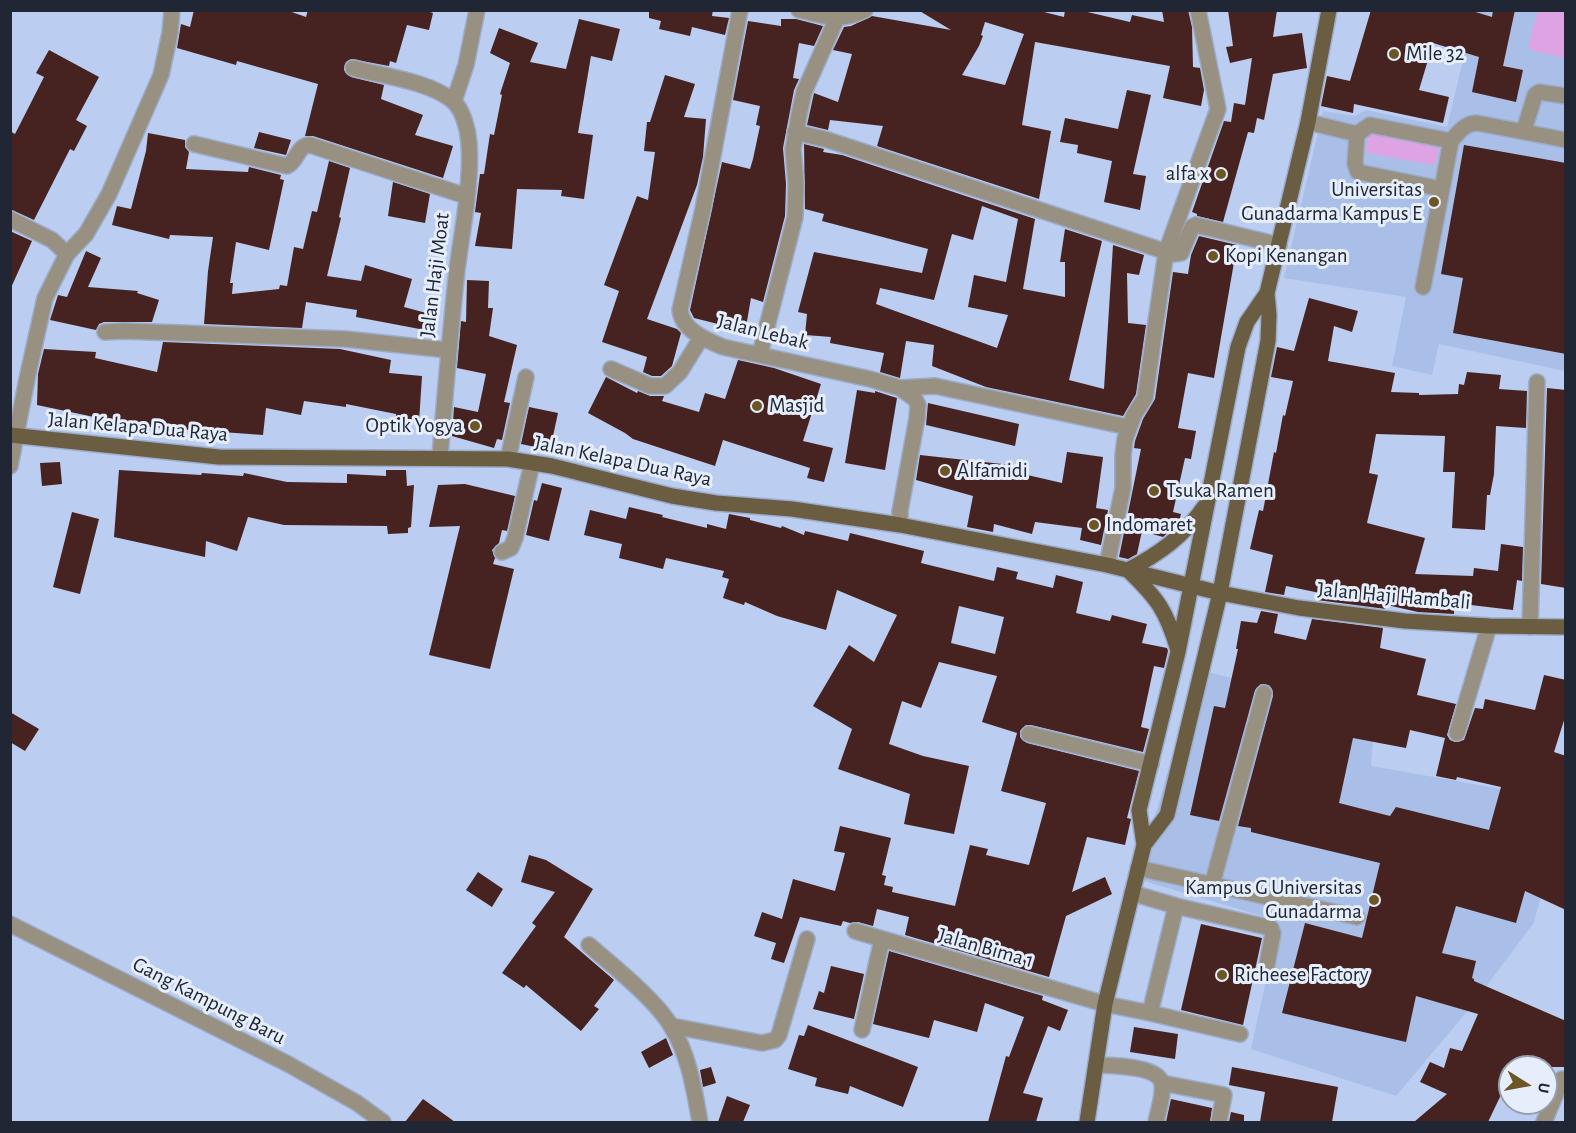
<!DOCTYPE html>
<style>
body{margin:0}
#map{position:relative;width:1576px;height:1133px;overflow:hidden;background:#bbcdf1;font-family:"Alegreya Sans",sans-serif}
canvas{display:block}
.frame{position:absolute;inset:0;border:12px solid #202634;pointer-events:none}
.north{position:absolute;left:1498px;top:1055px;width:60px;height:60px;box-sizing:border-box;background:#e6eefc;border:2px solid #979eac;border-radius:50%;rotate:101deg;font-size:16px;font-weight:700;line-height:24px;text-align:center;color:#202634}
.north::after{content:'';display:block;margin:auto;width:21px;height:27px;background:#6c5625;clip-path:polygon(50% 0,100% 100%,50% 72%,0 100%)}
</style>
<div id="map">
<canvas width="1576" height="1133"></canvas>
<div class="frame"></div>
<div class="north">U</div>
</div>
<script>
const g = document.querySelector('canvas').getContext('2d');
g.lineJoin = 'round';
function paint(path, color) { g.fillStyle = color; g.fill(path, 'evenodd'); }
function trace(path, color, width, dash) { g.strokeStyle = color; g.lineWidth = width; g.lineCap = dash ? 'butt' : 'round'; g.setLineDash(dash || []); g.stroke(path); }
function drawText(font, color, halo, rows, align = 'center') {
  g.font = font + ' "Alegreya Sans",sans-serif'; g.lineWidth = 6; g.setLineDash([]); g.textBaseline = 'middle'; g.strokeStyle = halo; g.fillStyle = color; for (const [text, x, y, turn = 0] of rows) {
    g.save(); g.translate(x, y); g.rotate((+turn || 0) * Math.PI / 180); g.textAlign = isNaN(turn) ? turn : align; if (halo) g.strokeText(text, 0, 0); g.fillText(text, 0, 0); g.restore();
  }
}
paint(new Path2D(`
 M1475,11H1565V371L1439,344L1432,375L1392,366L1406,297L1284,278L1323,111L1355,116L1366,110L1447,127Z
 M1197,669L1375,716L1371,766L1519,792L1565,818L1533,924L1470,1008L1396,1096L1251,1049L1279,921L1137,879Z`), '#aabfe8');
paint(new Path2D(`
 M1538,11H1565V58L1534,51L1529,48V43Z
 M1372,134L1437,147L1439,150L1436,163L1433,165L1368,153L1366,149L1368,137Z`), '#dea3e2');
paint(new Path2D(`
 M194,10H286L306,17L308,10H424L433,13L429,30L407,25L396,63L390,61L389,66L351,59L346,62L344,70L351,77L384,85L381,99L423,115L415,135L453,146L443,178L313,136H305L318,84L237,61L236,65L177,48L181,24L190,27Z
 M649,10H713L712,16L729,18L725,35L692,27L690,36L659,29L661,21L649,18Z
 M918,10H1036L1064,17L1065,10H1079L1130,22L1132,15L1164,22L1162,10H1188L1192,27L1193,67L1200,68L1204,90L1201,106L1163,98L1170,66L1035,42L1022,125L1051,131L1039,199L877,146L883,126L830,120L828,130L807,125L814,93L838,102L852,54L833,50L844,27L851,26L872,16L951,30ZM985,22L1024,34L1005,85L962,75L979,46L983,36L981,35Z
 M1228,10H1277L1273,37L1302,33L1307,68L1273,74L1264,120L1257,118L1254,133L1248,132L1223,222L1197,216V214L1192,212L1224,121L1231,122L1234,103L1245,105L1252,58L1230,63L1226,47L1233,46Z
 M1371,10H1469L1492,17L1493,10H1515L1503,66L1523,70L1516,102L1472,92L1479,57L1433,43L1419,90L1449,97L1443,123L1354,104L1353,113L1321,106L1327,76L1350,81Z
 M579,19L620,29L612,61L591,56L578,133L593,135L584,199L561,196L562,190L517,189L512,249L475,246L481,213L475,212L480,174H484L490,134L494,135L502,95L500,94L510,63L490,53L499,28L538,43L530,62L566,69Z
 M781,19H796L823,26L814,46L799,43L793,78L799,79L794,90L783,148L786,184L785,216L763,302L751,298L745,333L721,329L722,325L694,318L690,310L722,162L750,169L753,159L760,126L756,125L760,106L733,100L748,21L781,26Z
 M49,50L99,77L76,120L87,126L74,151L70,149L34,220L10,209V131L15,134L44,77L36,73Z
 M665,75L695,84L684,117L706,119L703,157L697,185L647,319L677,329L681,333L672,366L661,376H652L643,372L647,357L602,342L619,291L604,285L637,196L648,200L655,152L644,151L647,122H650Z
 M1127,90L1151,95L1133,174L1146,176L1140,210L1104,202L1112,161L1077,153L1078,145L1060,142L1065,118L1118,129Z
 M259,132L291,140L286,155L254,148Z
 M148,133L185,140V147L189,152L186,169L248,172L249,167L281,175L280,179L284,180L269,250L236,242L230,283H233L232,294L279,289L280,285L287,286L294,247L303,249L312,211L317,212L329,161L350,168L339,217L341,218L327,276L361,281L365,265L412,279L404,307L430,314L425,330L356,317L357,310L306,302L302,328L204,324L208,271L213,237L170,235L169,239L112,225L117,206L131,209L146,151Z
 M804,144L824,149L823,152L842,155L1035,219L1023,289L1065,297V262H1060L1065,229L1102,241L1069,380L1104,389L1113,245L1144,255L1139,275L1127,273L1128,323L1146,325L1136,394L1123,416L986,387L932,366L934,345L906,341L900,378L880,372L884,353L830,343L831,337L805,335L807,314L798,312L814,252L922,273L928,249L822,221L824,214L805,209ZM982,206L1018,219L1006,282L974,275L968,307L1008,315L997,348L876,304L880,288L934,300L952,234L973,240Z
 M1464,145L1566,163V354L1453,333L1463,278L1441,274Z
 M393,182L430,194L425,223L388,216Z
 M10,231L32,241L10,290Z
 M1199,236L1237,245L1214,378L1188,373L1178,428L1196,431L1191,459L1185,458L1173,512L1181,514L1179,522L1163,537L1142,531L1137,554L1128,559L1119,557L1141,449L1134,448L1135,441L1143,419L1155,399L1173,272L1188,274L1191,255Z
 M86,251L101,258L88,287L138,291L137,293L159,300L152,322H104L99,324L96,330L50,320L58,295L67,297Z
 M467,280L489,281L488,308H493L489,336L517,345L504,402L510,403L502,440L497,439L494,448L452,436L454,407L478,412L486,374L457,368L461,321L466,322Z
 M1309,298L1358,311L1352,332L1334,326L1328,361L1395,373L1391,392L1419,393V395L1458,394L1459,384L1464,385L1467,372L1501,375L1499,389L1527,391L1526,428L1496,426L1494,474L1490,495H1487L1485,530L1452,528L1455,472H1443L1445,436L1376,434L1369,473L1378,475L1367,523L1425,538L1415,574L1473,576L1474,568L1498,571L1501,544L1523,547L1522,581L1517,580L1513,610L1454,603V614L1418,612L1387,605L1386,609L1317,600L1320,593L1286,586L1284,595L1265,592L1273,555L1250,549L1259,510L1263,511L1274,452L1276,453L1283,415L1285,416L1293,381L1271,377L1277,347L1294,351Z
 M163,342L340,349L391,360L389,373L422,376L419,422L396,420V414L346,404V407L304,401L301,415L266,408L263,435L222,432L191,427V430L137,426L37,405L38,374L44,349L96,352L95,358L157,372Z
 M738,360L774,368L821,384L803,441L833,448L824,482L807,478L810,468L723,440L715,466L633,439L625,433L588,413L606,377L637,393L638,391L650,396H664L662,401L699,412L705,393L725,399Z
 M1547,388L1566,390V588L1541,584Z
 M857,390L875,393V391L897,398L885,470L845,463Z
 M928,403L1019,424L1015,446L926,425Z
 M529,407L558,413L550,450L521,444Z
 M1067,452L1103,457L1096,508L1108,510L1101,545L1080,540L1082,528L1035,522L1032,534L994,524L993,532L967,527L973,496L916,480L920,455L1011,465L1010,471L1062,483Z
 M60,462L62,484L42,486L40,463Z
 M119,470L201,475L202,473L243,476L244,473L287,482L347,483V474L386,476V470H406L407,486L414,485L411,527L408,528V533L388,534L387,526L284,525L248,517L237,551L206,541L205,557L114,537Z
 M542,483L562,488L549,541L526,535L534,500L537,501Z
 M465,484L515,496L507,531L502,530L499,543L492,550L495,558L493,564L514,569L490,669L429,655L460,526L429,527L438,485Z
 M629,507L663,515L662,517L707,528V524L726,529L729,514L750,518V520L781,528L782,526L804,535L805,531L848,541L850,533L924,551L921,563L994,581L997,567L1018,572L1016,579L1053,588L1056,575L1083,582L1076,613L1110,621L1112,615L1147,624L1142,643L1167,648L1168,651L1164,668L1154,666L1141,727L1149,729L1143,752L1031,725H1026L1020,731V737L1027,743L1139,771L1127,818L1131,819L1125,845L1087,837L1072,892L1105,877L1112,894L1066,916L1049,977L905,935L909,917L877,909L873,926L858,922L850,923L843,921L841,926L800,917L784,963L771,959L776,943L754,936L762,912L782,919L793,879L835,891L845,853L834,851L840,826L891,838L882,875L886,876L884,885L893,887L892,892L955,906L970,845L988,849L986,855L1029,865L1046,803L1001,791L1017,733L982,722L997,676L939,662L921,708L902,701L889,744L923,756L969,766L954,834L904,824L910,794L838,769L852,729L813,706L849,645L874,662L897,615L837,590L826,630L777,616L745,602L744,605L723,598L729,579L722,577L724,571L666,558L663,569L619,558L622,544L584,535L590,510L626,519ZM959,606L1004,617L995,654L951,643Z
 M72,512L99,519L80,594L53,587Z
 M1261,611L1278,614L1274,633L1306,640L1312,619L1383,628L1380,648L1426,659L1417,695L1456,704L1447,735L1450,740L1455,742L1464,740L1475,708L1483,709L1485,699L1535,710L1544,675L1566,680V714L1554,752L1566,756V910L1525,891L1516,923L1456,906L1442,953L1476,961L1472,978L1474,979V981L1566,1021V1067H1510V1076L1488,1122H1414L1447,1094L1420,1082L1430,1062L1444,1068L1450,1048L1462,1051L1478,1014L1416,996L1406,1042L1282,1013L1305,923L1362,938L1380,863L1251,832V828L1238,826L1273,696L1270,686L1261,684L1255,690L1219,821L1190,815L1214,706L1225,708L1238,649H1236L1241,621L1257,623ZM1410,730L1445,738L1436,776L1456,780L1457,777L1501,787L1489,830L1396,807L1390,816L1339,803L1353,738L1406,748Z
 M10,712L39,729L25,751L10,742Z
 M529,855L546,860L593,889L564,937L614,980L594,1006L599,1009L581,1031L526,985L524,988L502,973L536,926L532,923L555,892L521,882Z
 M478,872L503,889L492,907L466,890Z
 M1201,924L1262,938L1243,1025L1181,1010Z
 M889,951L1043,996L1042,1000L1068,1010L1060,1031L1048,1026L1023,1093L1043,1098L1036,1122H988L1006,1056L1009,1057L1024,1017L985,1003L977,1032L934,1020L929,1038L873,1024Z
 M831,966L864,974L854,1019L813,1009L819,991L824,993Z
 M808,1025L918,1067L903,1107L850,1086L848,1094L815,1086L817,1078L788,1069L799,1035L804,1036Z
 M1134,1027L1178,1034L1175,1059L1130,1052Z
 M666,1038L673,1055L649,1068L641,1052Z
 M711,1067L716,1083L703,1087L700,1070Z
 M1232,1067L1338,1087L1332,1122H1260L1265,1092L1229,1085Z
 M727,1096L750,1105L743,1122H718Z
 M423,1099L455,1122H405Z
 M1171,1099L1212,1108L1210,1122H1166Z
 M1231,1112L1244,1115V1122H1229Z`), '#462320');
const minor = new Path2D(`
 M740,10L703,209L680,310C682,330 706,340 723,347L870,379L900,388L915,399L918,405L917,418L900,511V525
 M799,10C826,16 838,23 865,10
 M353,68C382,76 429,81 453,101C463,110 468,129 469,143C472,183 462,230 457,270C450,333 445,395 440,457
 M454,101L466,65L477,10
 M1308,122L1357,134
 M1370,125L1451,141L1442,189L1358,172L1355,164L1357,134Z
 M1519,131L1525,127L1535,95L1539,92L1566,96
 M795,132L828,140L1173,254L1181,253L1192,227L1196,225L1279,245
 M1451,141C1459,132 1465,123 1477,123L1566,140
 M194,144L287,166C298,161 297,145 310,145L466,196
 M10,219L52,240L67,254
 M1423,287L1442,189
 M105,332L124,331L345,339L448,350
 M760,354L795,217L796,184L793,149L799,115L804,92L837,18
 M611,369L650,386H665L680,372L701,338
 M900,388L935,386L1128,427
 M508,459L526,377
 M10,466L28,374L45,298L67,254L86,234L109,194L161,75L170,33L172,10
 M502,552L511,548L515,538L532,463
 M1107,565L1123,488V455L1125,439L1134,415L1145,398L1166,252L1218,109L1198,10
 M1530,627L1537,382
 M1457,733L1489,626
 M1029,734L1151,764
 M1138,868L1357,917
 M1212,885L1264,693
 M1176,906L1271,928L1273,933L1267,965
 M10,924L288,1064L357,1103L383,1122
 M855,931L1105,1004L1150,1013L1176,906L1132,893
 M589,945C613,966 656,1000 671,1026C689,1055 694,1089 700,1122
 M1150,1013L1240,1034
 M672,1026L762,1043L775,1040L779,1035L807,939
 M862,1030L882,939
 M1096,1065C1111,1066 1159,1065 1162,1084C1164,1095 1158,1111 1156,1122
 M1162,1083L1224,1095L1219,1122
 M1544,1122L1562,1079`);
const major = new Path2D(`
 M10,435L219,457L508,459L552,466L672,496L716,503L792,509L900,525L1107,565L1220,593L1299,608L1405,621L1489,626L1566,627
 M1178,650C1166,610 1158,599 1128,570C1159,554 1184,536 1204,507
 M1144,845L1167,815L1220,593L1268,341L1269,315L1267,293L1308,122L1329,10
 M1087,1122L1105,1004L1144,845L1139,810L1178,652L1238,347L1247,322L1267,293`);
trace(minor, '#9caccb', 18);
trace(major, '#9caccb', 18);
trace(minor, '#989080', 15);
trace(major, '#6b5d41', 15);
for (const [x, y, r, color] of [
 [1394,54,6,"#6c5625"],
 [1221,174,6,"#6c5625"],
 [1434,202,6,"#6c5625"],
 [1213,256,6,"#6c5625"],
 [757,406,6,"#6c5625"],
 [475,426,6,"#6c5625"],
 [945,471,6,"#6c5625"],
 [1154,491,6,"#6c5625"],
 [1094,525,6,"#6c5625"],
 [1374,900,6,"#6c5625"],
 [1222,975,6,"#6c5625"]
]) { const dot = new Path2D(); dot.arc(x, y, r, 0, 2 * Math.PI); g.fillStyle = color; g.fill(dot); trace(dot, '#e6eefc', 2); }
drawText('21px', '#202634', '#e6eefc', [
 ["Mile 32",1406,54],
 ["alfa x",1209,174,"right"],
 ["Universitas",1422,190,"right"],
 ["Gunadarma Kampus E",1422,214,"right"],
 ["Kopi Kenangan",1225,256],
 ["Masjid",769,406],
 ["Optik Yogya",463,426,"right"],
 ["Alfamidi",957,471],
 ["Tsuka Ramen",1166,491],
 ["Indomaret",1106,525],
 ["Kampus G Universitas",1362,888,"right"],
 ["Gunadarma",1362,912,"right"],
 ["Richeese Factory",1234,975]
], 'left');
drawText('21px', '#202634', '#e6eefc', [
 ["Jalan Haji Moat",435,275,-83],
 ["Jalan Lebak",763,332,14],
 ["Jalan Kelapa Dua Raya",138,427,5],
 ["Jalan Kelapa Dua Raya",623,461,12],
 ["Jalan Haji Hambali",1394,596,5],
 ["Jalan Bima 1",986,948,16],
 ["Gang Kampung Baru",209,1001,27]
]);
</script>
